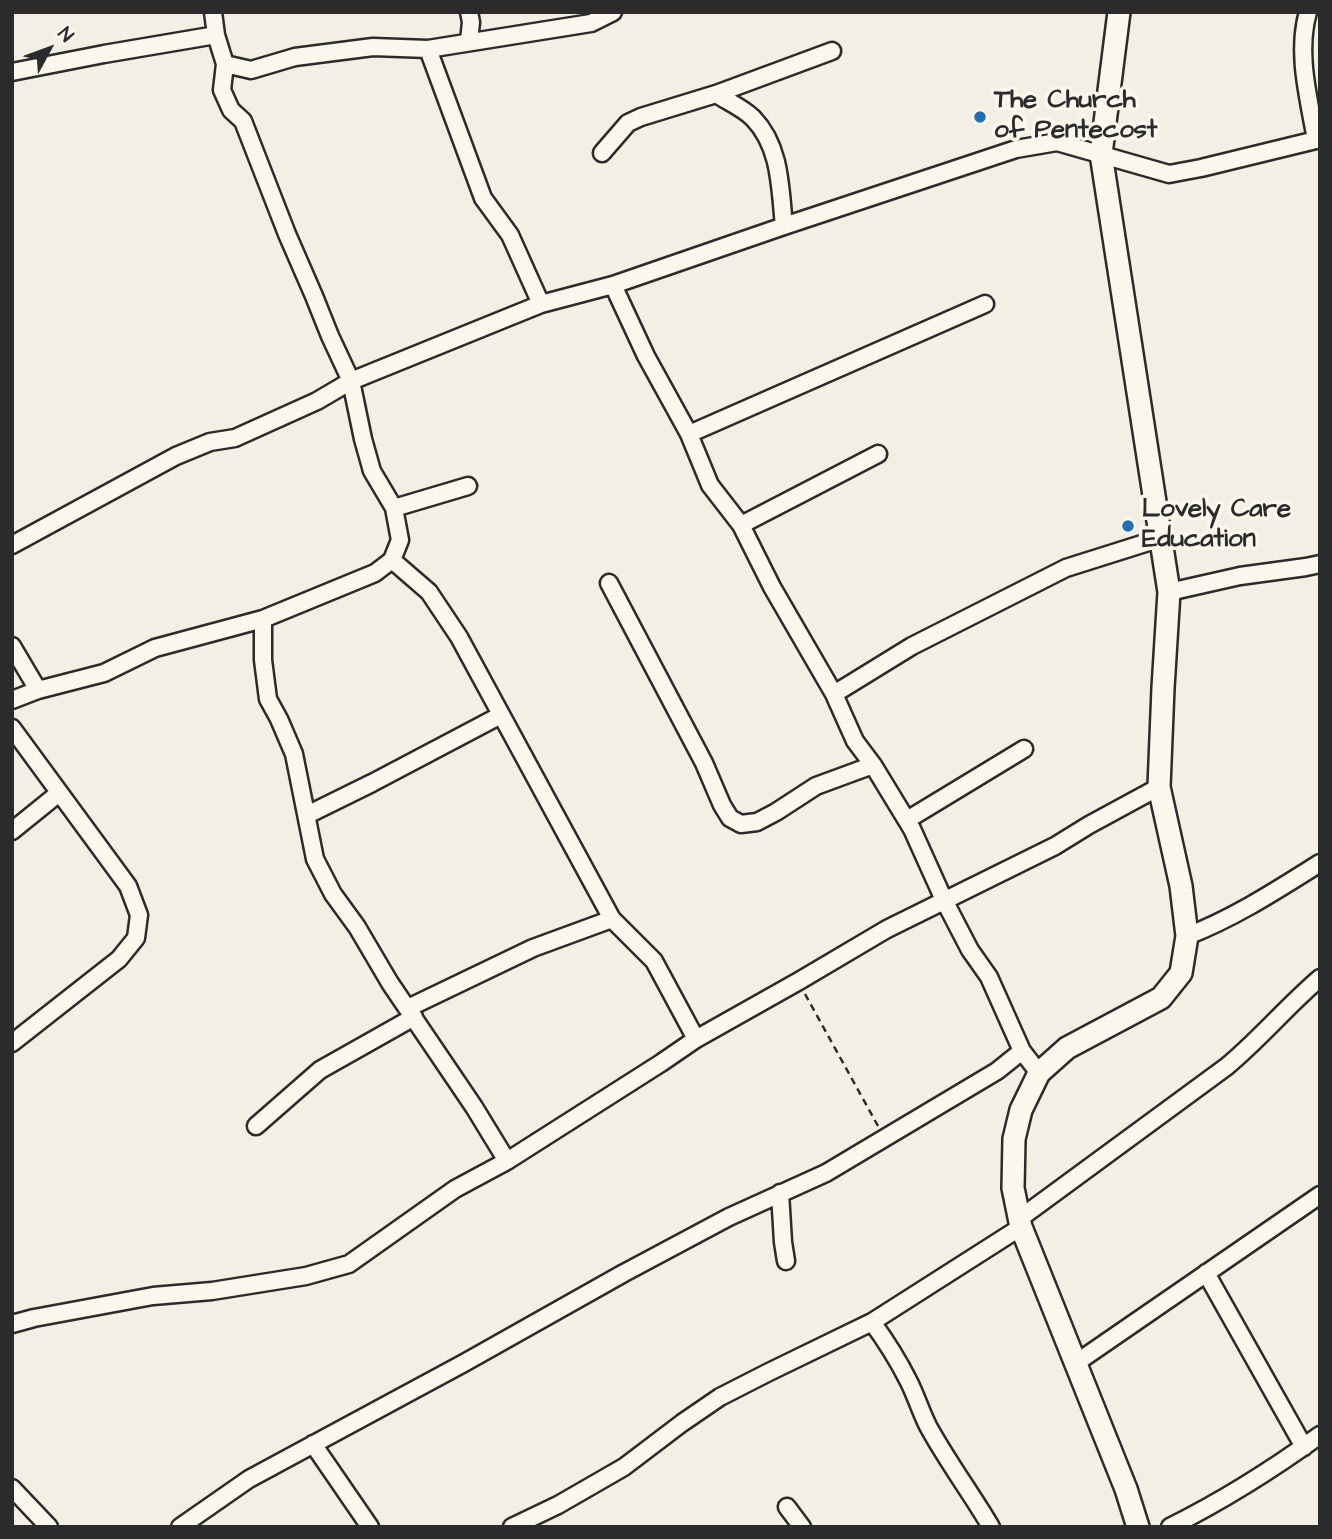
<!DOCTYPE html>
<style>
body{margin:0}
#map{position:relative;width:1332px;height:1539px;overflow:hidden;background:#f3efe4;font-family:"Architects Daughter",sans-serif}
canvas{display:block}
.frame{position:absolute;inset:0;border:14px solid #2b2b2b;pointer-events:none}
.north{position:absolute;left:14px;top:14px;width:70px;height:70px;-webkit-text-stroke:5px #fbf7ec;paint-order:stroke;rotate:49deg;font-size:19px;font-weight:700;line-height:28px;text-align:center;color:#2b2b2b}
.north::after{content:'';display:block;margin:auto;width:24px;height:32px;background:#2b2b2b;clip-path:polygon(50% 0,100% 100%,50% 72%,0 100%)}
</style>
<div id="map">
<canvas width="1332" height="1539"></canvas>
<div class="frame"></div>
<div class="north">N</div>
</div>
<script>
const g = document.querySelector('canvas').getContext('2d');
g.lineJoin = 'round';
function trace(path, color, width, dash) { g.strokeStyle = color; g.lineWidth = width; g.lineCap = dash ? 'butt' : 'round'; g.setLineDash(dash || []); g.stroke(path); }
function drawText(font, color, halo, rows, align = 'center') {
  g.font = font + ' "Architects Daughter",sans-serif'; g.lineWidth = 7; g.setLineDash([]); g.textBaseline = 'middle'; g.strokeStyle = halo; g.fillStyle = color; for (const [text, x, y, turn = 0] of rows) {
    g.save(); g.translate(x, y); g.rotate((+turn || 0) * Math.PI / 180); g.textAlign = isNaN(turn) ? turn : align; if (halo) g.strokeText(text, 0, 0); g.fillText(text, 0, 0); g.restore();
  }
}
const street = new Path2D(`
 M1308,12C1296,53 1309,99 1316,140
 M469,41L471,22L469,12
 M428,49L483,198L510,235L541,304
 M225,64L251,70L295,57L373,47L428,49L591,23L613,12
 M12,72L104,54L216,35
 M716,94C727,101 743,108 753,118C781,147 780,188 784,226
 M602,153L628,123L641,117L716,94L832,51
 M613,285L646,356L689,434L710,485L741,525L772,587L834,694L855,741L873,765L912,829L944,900L970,950L989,977L1022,1051L1039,1073
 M689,434L985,304
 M394,508L468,486
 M741,525L878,454
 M12,545L176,456L210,442L235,438L317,401L351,381L541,304L613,285L784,226L1016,149L1057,142L1169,174L1201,168L1320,139
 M392,560L429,592L459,637L612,919L654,961L696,1039
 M609,583L704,763L722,805L730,818L741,824L757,822L776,812L816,786L873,765
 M1169,592L1240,576L1306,567L1320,564
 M263,619V660L268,699L279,719L294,754L315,859L333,894L357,927L390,983L474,1107L507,1161
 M12,646L38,690
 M834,694L912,646L1066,568L1161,538
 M12,700L38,690L104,673L155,648L263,619L375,573L392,560L400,540L394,508L372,471L363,439L351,381L330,336L314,296L287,234L243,121L231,110L222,90L225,64L216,35L213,12
 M12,728L128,886L139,915L136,938L119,959L12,1043
 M307,815L372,783L501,715
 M907,820L1024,749
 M12,831L59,793
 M1187,936C1234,918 1277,890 1320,863
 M408,1008L533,948L612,919
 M256,1126L320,1070L414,1017
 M780,1193L783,1242L786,1261
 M1019,1219L1226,1067C1259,1040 1287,1006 1320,978
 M1206,1273L1304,1447
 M872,1322C886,1341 898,1360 909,1382C916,1396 921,1412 928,1426C947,1461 971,1493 991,1527
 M12,1324L34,1318L153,1296L212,1291L306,1276L349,1264L455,1189L507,1161L661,1063L696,1039L799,981L887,929L1055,846L1089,825L1159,787
 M1076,1363L1320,1195
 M313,1444L370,1527
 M12,1488L49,1527
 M787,1507L802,1527
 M180,1527L249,1479L464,1363L624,1273L729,1217L826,1173L997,1071L1022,1051
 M512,1527L558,1505L624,1467L682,1423L720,1397L769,1372L872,1322L1021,1227
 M1170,1527C1222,1501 1273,1469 1320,1435`);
const secondary = new Path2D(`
 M1119,12L1101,154L1169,592L1163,688L1159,787L1181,886L1187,936L1181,973L1161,998L1067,1048L1039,1073L1021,1110L1014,1139L1013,1188L1021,1227L1126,1489L1138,1527`);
trace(street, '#2b2b2b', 21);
trace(secondary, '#2b2b2b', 26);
trace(new Path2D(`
 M805,994L878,1126`), '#2b2b2b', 2.5, [7, 5]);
trace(street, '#fbf7ec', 16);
trace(secondary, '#fbf7ec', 21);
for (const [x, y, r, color] of [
 [980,117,7,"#1f6fb2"],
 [1128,526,7,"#1f6fb2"]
]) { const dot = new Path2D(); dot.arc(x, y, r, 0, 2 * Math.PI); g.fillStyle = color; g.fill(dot); trace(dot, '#fbf7ec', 2.5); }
drawText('bold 26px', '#2b2b2b', '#fbf7ec', [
 ["The Church",994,102],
 ["of Pentecost",994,132],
 ["Lovely Care",1142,511],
 ["Education",1142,541]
], 'left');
</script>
